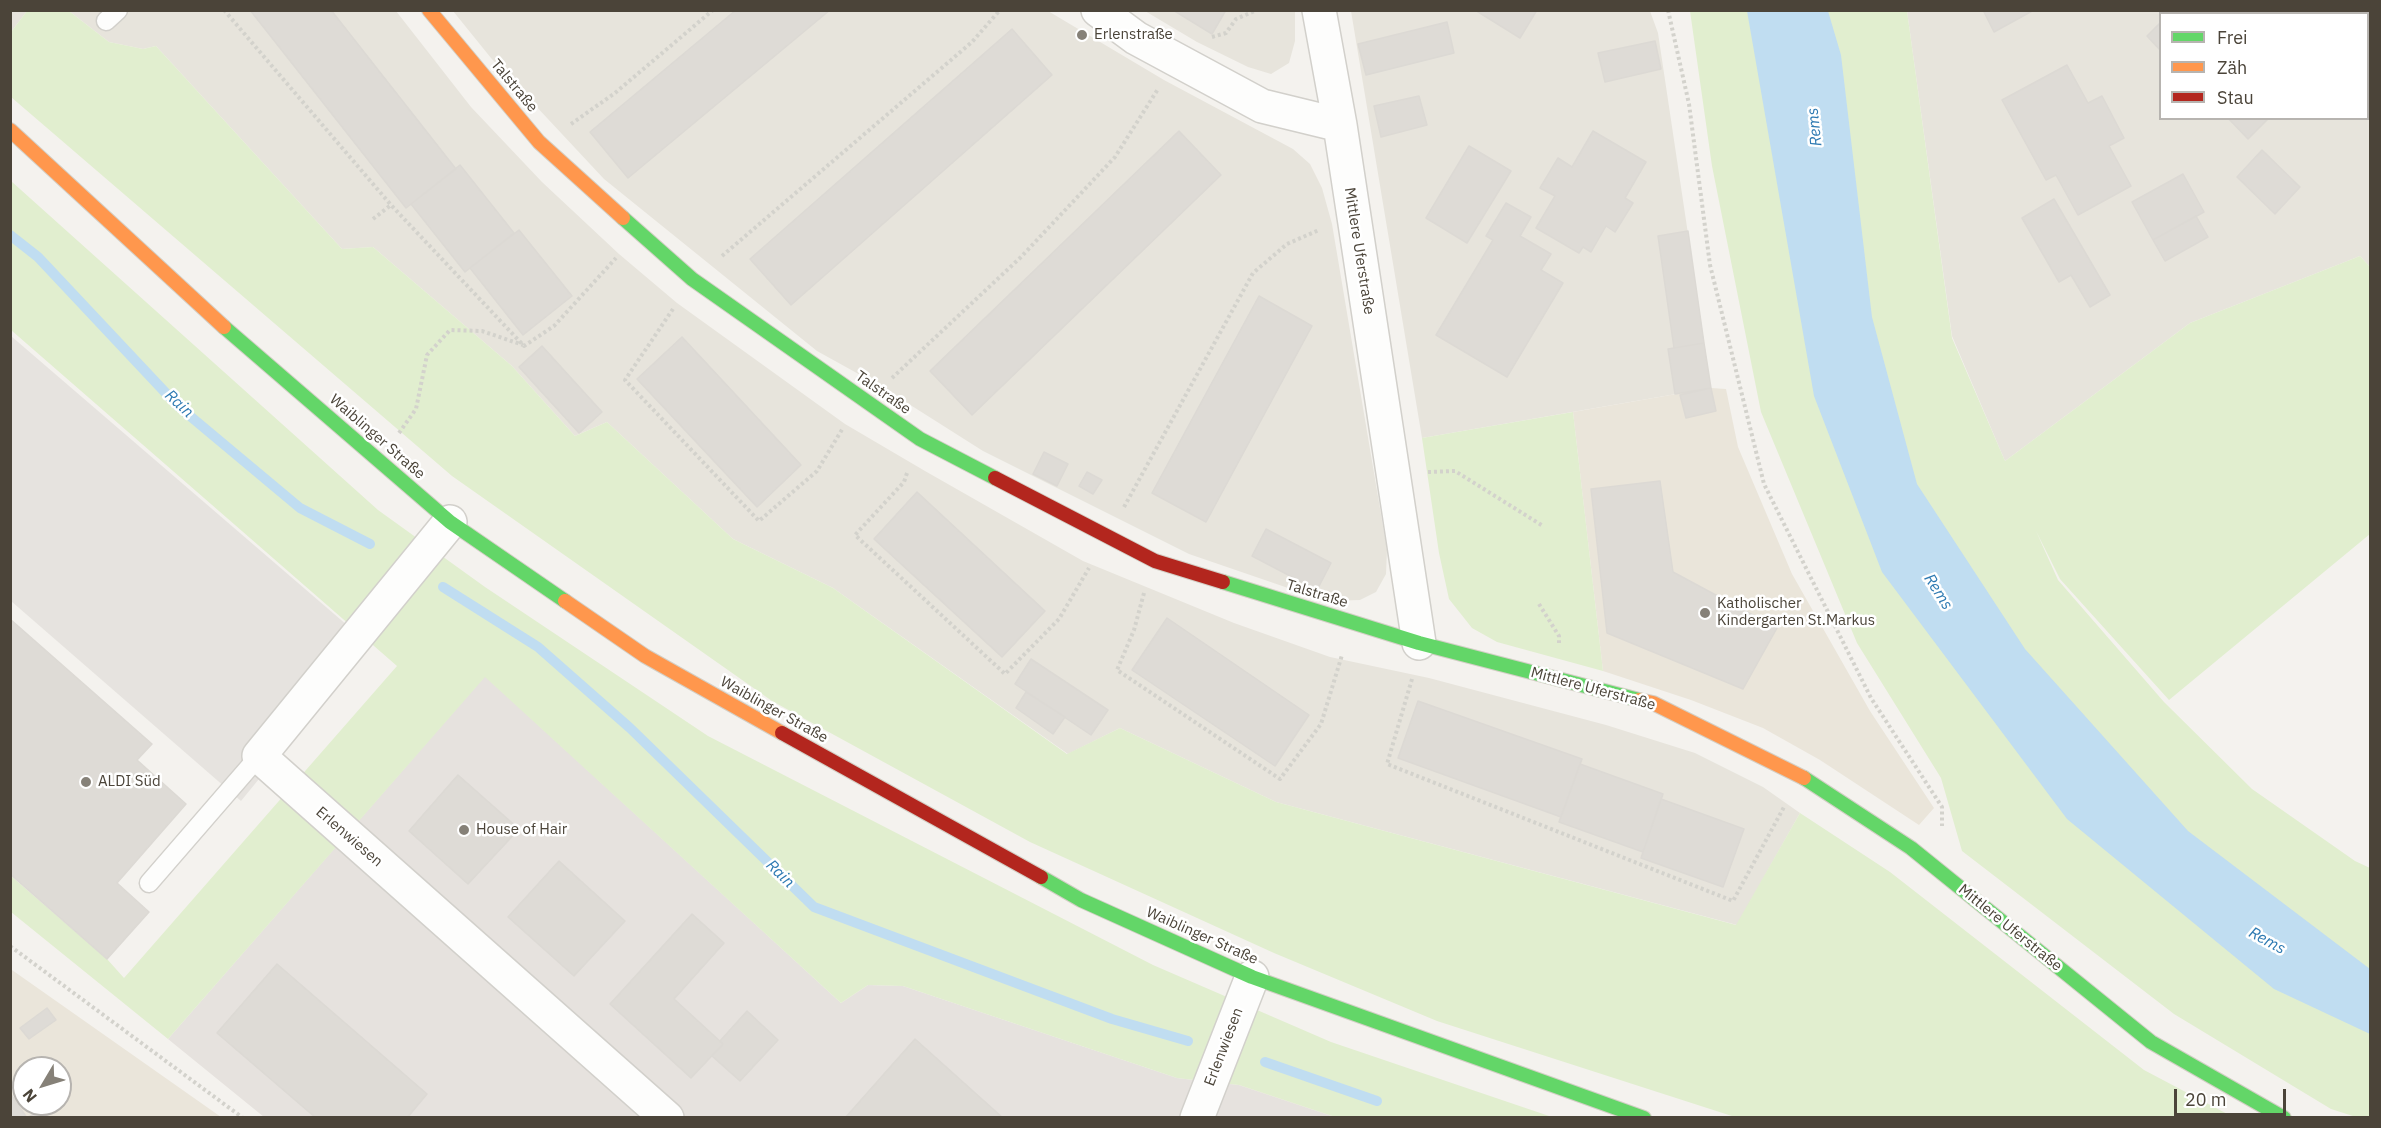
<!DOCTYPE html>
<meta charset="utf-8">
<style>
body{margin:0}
#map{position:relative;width:2381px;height:1128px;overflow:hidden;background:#f4f2ee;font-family:"IBM Plex Sans",sans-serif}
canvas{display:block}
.frame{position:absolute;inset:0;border:12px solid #4b4439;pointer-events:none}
.legend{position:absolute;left:2159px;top:12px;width:210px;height:108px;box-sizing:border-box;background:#fff;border:2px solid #b7b4b0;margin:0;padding:8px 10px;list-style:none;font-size:18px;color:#4b4439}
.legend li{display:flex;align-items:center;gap:12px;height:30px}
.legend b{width:30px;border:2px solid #b7b4b0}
.north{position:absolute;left:12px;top:1056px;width:60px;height:60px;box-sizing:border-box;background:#fff;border:2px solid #b7b4b0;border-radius:50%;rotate:232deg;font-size:16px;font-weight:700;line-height:24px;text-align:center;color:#4b4439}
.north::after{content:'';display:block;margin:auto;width:21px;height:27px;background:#868178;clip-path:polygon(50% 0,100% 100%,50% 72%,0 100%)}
.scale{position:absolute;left:2174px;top:1089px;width:112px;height:27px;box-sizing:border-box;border:3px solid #4b4439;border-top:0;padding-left:8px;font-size:18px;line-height:21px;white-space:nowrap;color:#4b4439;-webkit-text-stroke:4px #fff;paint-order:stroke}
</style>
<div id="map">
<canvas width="2381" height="1128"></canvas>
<div class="frame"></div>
<ul class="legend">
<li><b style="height:8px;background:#63d668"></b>Frei</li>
<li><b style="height:8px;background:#ff974d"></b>Zäh</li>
<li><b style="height:8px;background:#b3261e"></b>Stau</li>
</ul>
<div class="north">N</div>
<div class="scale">20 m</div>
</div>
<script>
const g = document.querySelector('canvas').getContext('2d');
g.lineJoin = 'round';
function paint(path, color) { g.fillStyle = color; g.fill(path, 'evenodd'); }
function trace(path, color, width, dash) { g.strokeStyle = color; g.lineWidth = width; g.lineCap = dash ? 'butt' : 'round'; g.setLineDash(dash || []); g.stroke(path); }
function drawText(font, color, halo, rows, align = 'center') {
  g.font = font + ' "IBM Plex Sans",sans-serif'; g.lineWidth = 5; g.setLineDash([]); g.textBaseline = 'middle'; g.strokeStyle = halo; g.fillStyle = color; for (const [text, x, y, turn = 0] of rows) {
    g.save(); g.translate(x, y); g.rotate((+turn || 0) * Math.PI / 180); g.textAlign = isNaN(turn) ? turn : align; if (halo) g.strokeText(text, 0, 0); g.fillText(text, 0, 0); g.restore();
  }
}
paint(new Path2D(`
 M11,10L27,11L11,32L10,11Z
 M69,11H396L471,107L542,182L619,254L677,303L845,424L925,471L1083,561L1234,623L1330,657L1429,678L1606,725L1695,753L1763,787L1800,813L1737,925L1276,802L1120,728L1068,754L833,588L733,539L607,422L575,436L512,366L373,247L342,249L156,46L143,49L109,42Z
 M453,11H1048L1164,80L1293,149L1310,164L1322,188L1332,224L1387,550L1386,574L1376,592L1360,600L1326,601L1189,554L983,451L882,387L817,351L604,179L491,58Z
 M1145,11H1295V41L1289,63L1271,74L1248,67L1197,42Z
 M1351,11H1650L1658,33L1711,388L1422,438Z
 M1907,11H2307L2310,13L2160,14V118H2368V71L2370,74V267L2360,256L2190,323L2005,461L1952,336Z`), '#e7e4dc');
paint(new Path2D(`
 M485,676L841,1003L868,985L903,986L1177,1078L1239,1085L1335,1117H264L168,1039Z`), '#e6e2de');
paint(new Path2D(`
 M1711,388L1726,389L1738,447L1792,574L1870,711L1934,808L1919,825L1820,760L1763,728L1691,700L1603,671L1573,412Z
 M10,969L12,970L221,1117H11ZM24,1068H60V1104H24Z`), '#eae5da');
paint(new Path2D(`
 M27,11H69L109,42L143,49L156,46L342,249L373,247L512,366L575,436L607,422L733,539L833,588L1067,754L1120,728L1276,802L1736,925L1800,813L1890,872L2144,1070L2233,1117H1735L1437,1021L1274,953L1030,842L772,701L452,476L11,97V32Z
 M1690,11H1907L1952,338L2005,461L2190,323L2360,256L2370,267V534L2169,700L2060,579L2036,531L2058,580L2164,702L2252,789L2355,861L2370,868V1117H2356L2331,1109L2174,1014L1962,851L1941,778L1857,643L1761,412L1712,166Z
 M11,181L378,510L485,587L708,736L1153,965L1331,1042L1552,1117H1335L1239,1085L1177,1078L903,986L868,985L841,1003L485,677L168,1039L11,912V876L107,959L124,978L397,666L11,330Z
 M1573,412L1603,671L1497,642L1472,628L1449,599L1439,553L1422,438Z`), '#e1eecf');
paint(new Path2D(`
 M11,336L369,644L241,801L11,601Z`), '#e6e3df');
paint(new Path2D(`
 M1747,11H1828L1841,55L1872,317L1917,484L2025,649L2188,831L2370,969V1034L2274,989L2067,819L1882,572L1814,396Z`), '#c0ddf1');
trace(new Path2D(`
 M10,235L38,257L178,406L300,508L370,544
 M443,587L538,647L630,728L814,907L1112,1019L1188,1041
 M1265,1062L1377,1101`), '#c0ddf1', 10);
const building = new Path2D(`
 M250,10H331L456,169L406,208Z
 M736,10H830L628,178L590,132Z
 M1173,10H1226L1212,34Z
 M1475,10H1537L1520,38Z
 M1983,10H2034L1994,32Z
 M2173,10H2211L2214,14H2170Z
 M1447,22L1454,53L1366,75L1358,44Z
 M2160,23V50L2147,36Z
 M1012,29L1052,75L791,305L750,259Z
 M1655,41L1661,69L1605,82L1598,53Z
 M2067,65L2088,103L2102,96L2124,138L2109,146L2131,186L2078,215L2056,175L2046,180L2002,100Z
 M1419,96L1427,125L1381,137L1374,106Z
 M2228,118H2269L2248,139Z
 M1179,131L1221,175L972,415L930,371Z
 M1593,131L1646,162L1625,198L1633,203L1615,232L1606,226L1591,252L1583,247L1579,253L1536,228L1555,196L1540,188L1558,158L1572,167Z
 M1469,146L1511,171L1467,243L1426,218Z
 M2262,150L2300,187L2275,214L2237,177Z
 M460,165L514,233L465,272L411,204Z
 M2183,174L2204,212L2153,240L2132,202Z
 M2054,199L2110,295L2090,307L2071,275L2059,282L2022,218Z
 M1506,203L1531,217L1520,236L1551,254L1541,270L1563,283L1507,377L1436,335L1493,240L1486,236Z
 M2196,216L2208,237L2165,261L2153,240Z
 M519,230L572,296L523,335L470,268Z
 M1688,231L1704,343L1674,348L1658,236Z
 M1259,296L1312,326L1206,522L1152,493Z
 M682,337L801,465L757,507L637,379Z
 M1704,343L1711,388L1675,394L1668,349Z
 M542,346L602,412L579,433L519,367Z
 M1711,388L1716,411L1686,418L1680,395Z
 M1044,452L1068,464L1057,486L1033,474Z
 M1087,472L1102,480L1093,494L1079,486Z
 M1660,481L1673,572L1777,628L1743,689L1607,633L1591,489Z
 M917,492L1045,611L1002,657L874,539Z
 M1266,529L1331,563L1317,590L1252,556Z
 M1167,618L1309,715L1275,766L1132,670Z
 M10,619L152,744L137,760L186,804L117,883L149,912L107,959L10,874Z
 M1031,659L1108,710L1091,735L1015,684Z
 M1026,692L1065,717L1053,734L1016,708Z
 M1418,701L1582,759L1561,817L1398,758Z
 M1580,764L1663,794L1643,852L1559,822Z
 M458,775L519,829L468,884L409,831Z
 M1661,799L1744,829L1723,887L1641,858Z
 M559,861L625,921L574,976L508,917Z
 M692,914L724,943L674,999L723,1044L691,1078L610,1004Z
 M277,964L427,1094L407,1118H316L217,1033Z
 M47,1008L56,1020L29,1039L20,1028Z
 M747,1011L778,1040L740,1081L712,1056L723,1044L720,1041Z
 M915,1039L1003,1118H845Z
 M10,1093L27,1118H10Z
 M45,1107L47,1118H27Z`);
paint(building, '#dedbd6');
trace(building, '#dcd9d4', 1.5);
const lane = new Path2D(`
 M106,21L118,10
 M149,883L259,756`);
const street = new Path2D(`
 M1098,10L1136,38L1262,106L1340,125
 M1319,10L1340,125L1419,643
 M2344,10L2348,14
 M2368,33L2370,36
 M450,522L259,756L667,1118
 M1197,1118L1252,977`);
const fast = new Path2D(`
 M623,218L692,279L920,439L995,478
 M224,327L450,522L565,601
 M1223,582L1419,643L1639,700
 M1804,778L1911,848L2151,1042L2284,1118
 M1041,877L1081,900L1252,977L1644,1118`);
const slow = new Path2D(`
 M429,10L539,142L623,218
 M10,130L224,327
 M565,601L645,656L782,733
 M1639,700L1653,703L1804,778`);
const jam = new Path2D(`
 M995,478L1155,561L1223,582
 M782,733L1041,877`);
trace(lane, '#d2d0cb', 21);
trace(street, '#d2d0cb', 36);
trace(fast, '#d3cfc5', 16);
trace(slow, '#d3cfc5', 16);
trace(jam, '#d3cfc5', 16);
trace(new Path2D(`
 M224,10L391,205L524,346L554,326L616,258
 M1668,10L1689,104L1710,265L1764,484L1871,698L1942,807V826
 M1212,37L1226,33L1236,19L1257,10
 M571,124L615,93L713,10
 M373,219L391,205
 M722,256L972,42L1000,10
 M673,309L625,380L759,521L817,471L843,428
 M892,378L1021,257L1115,157L1158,89
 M399,433L416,409L427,355L450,330L482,331L523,345
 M1428,472L1455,471L1543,526
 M907,473L904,482L855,535L1005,674L1059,619L1089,568
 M1124,507L1253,273L1287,244L1319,230
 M1144,593L1134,630L1117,670L1280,779L1321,724L1342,655
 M1539,604L1559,636V643
 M1412,679L1387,764L1733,901L1784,807
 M10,946L243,1118`), '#d3d2cc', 4, [3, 3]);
trace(lane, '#fdfdfc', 18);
trace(street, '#fdfdfc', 33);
trace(fast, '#63d668', 14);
trace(slow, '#ff974d', 14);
trace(jam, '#b3261e', 14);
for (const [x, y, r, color] of [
 [1082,35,6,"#868178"],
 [1705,613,6,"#868178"],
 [86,782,6,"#868178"],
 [464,830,6,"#868178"]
]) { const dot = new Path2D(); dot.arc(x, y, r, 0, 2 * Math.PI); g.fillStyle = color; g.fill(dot); trace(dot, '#fff', 2); }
drawText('15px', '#4b4439', '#fff', [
 ["Erlenstraße",1094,35],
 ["Katholischer",1717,604],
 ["Kindergarten St.Markus",1717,621],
 ["ALDI Süd",98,782],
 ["House of Hair",476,830]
], 'left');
drawText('15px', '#4b4439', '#fff', [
 ["Talstraße",514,86,50],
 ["Mittlere Uferstraße",1359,251,81],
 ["Talstraße",883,393,35],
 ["Waiblinger Straße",377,437,41],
 ["Talstraße",1317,594,17],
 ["Mittlere Uferstraße",1593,689,15],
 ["Waiblinger Straße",774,710,29],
 ["Erlenwiesen",349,837,41],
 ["Mittlere Uferstraße",2010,928,39],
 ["Waiblinger Straße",1202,936,24],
 ["Erlenwiesen",1224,1047,-69]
]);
drawText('italic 16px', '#2e7ab2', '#fff', [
 ["Rems",1815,127,-96],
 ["Rain",179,404,43],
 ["Rems",1938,592,58],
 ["Rain",780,874,44],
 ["Rems",2267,941,29]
]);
</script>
